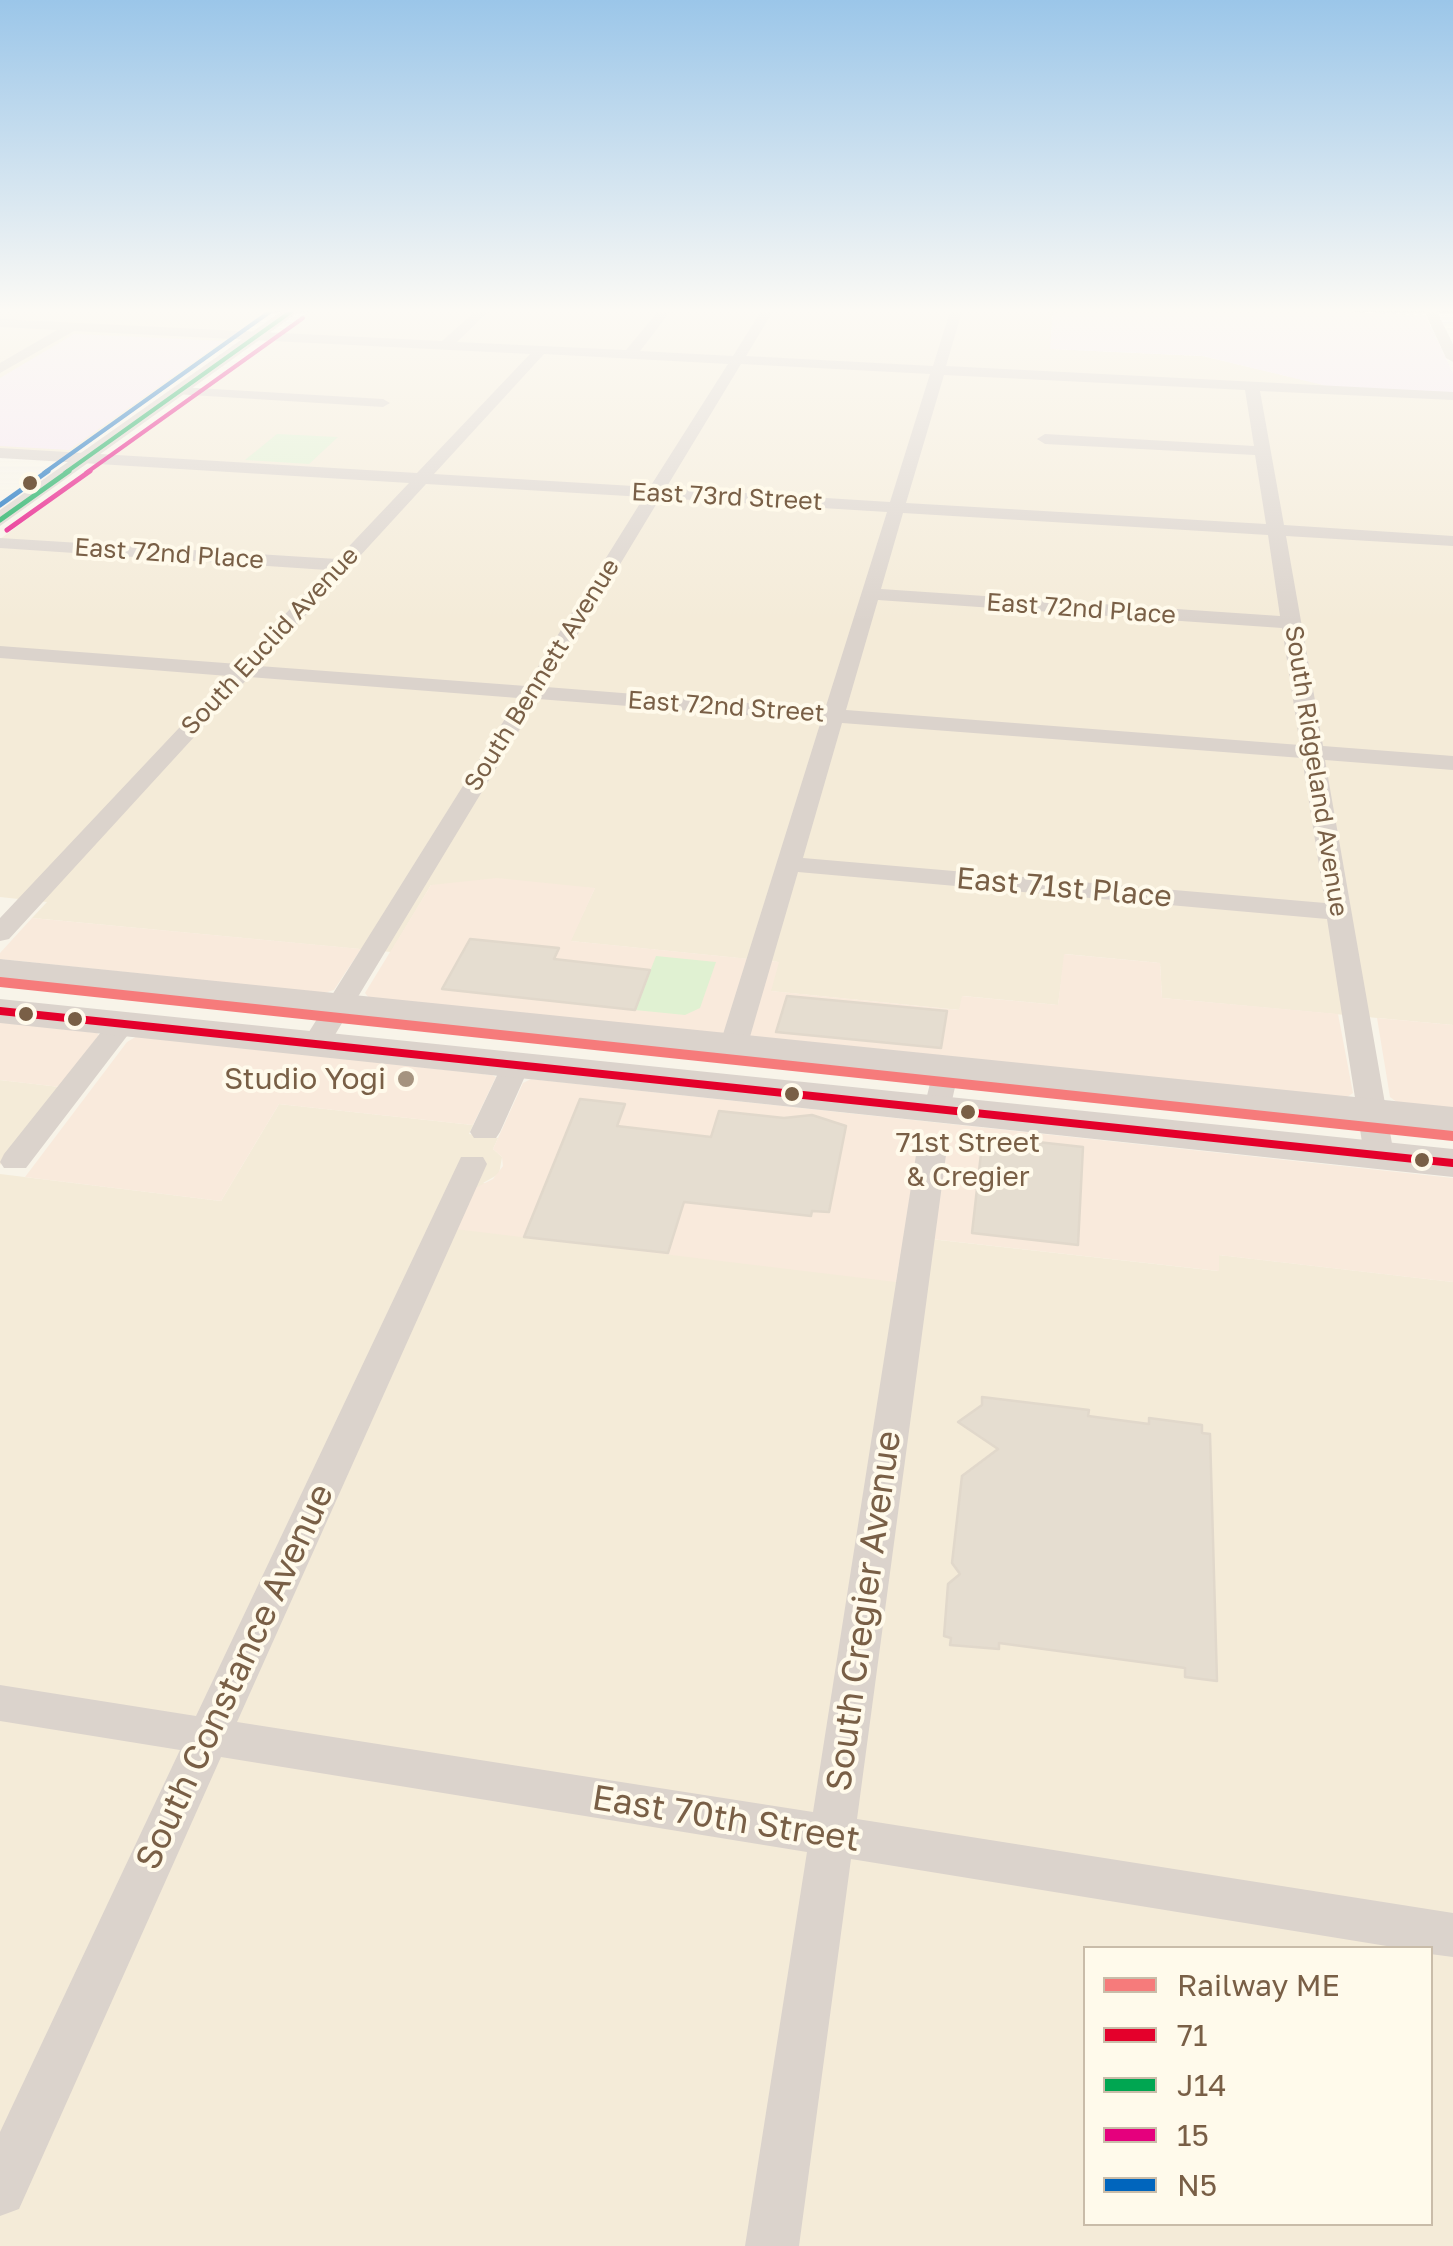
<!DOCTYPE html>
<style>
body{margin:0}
#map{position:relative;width:1453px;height:2246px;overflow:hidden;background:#f8f4e9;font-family:"Golos Text",sans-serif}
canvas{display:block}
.legend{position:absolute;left:1083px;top:1946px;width:350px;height:280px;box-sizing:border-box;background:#fffaeb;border:2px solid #c9bca9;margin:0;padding:12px 18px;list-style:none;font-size:30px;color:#795f46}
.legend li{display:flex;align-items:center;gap:20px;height:50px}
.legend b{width:50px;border:2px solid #c9bca9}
</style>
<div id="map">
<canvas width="1453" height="2246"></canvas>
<ul class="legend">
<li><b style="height:12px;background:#f67b7b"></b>Railway ME</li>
<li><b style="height:12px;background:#e4002b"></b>71</li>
<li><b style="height:12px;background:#00a651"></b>J14</li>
<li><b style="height:12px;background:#e5007d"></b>15</li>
<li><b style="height:12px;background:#0065bd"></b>N5</li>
</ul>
</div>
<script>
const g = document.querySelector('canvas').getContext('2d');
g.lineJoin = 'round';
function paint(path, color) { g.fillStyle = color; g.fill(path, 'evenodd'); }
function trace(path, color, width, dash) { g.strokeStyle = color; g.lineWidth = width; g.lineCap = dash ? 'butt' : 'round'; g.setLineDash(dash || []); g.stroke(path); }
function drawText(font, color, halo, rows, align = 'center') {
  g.font = font + ' "Golos Text",sans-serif'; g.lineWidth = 8; g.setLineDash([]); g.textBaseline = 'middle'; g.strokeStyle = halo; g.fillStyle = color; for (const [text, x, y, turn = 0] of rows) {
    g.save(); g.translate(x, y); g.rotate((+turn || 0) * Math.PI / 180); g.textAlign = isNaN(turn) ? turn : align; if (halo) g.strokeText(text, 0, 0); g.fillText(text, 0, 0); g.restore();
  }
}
paint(new Path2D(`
 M0,308H278L60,460L0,457Z
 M313,308H1053L1051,349L1203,356L1346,390L1453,395V1025L1162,998L1160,963L1065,954L1058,1005L963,996L960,1010L770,991L778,962L570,941L595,888L431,885L391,952L32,918L47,902L0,897V539Z
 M0,1080L60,1087L0,1165Z
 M279,1104L473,1125L469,1134L498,1138L493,1149L502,1157L499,1174L483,1183L896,1281L903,1236L1218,1271L1219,1255L1453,1282V2246H0V1174L221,1201ZM1086,1948H1430V2224H1086Z`), '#f4ebd8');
paint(new Path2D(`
 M497,878L595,888L571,941L779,962L771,991L959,1010L962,996L1058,1005L1064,954L1160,963L1162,998L1338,1014L1353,1093L1346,1098L369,998L365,993L431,885Z
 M32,918L361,949L334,990L324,993L0,959V953Z
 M1377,1018L1453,1025V1109L1398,1103L1390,1097Z
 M0,1022L97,1033L99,1035L60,1087L0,1080Z
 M137,1036L492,1075L496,1077L473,1125L279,1104L221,1201L25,1177L127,1042Z
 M531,1079L1453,1178V1282L1219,1255V1271L904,1236L896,1282L455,1229L475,1188L493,1179L503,1166L502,1157L493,1149L523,1083Z`), '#f9eadc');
paint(new Path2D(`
 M1053,308H1264L1425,315L1453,373V394L1335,388L1203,356L1050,349Z
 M74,334L223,341L69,450L0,446V378Z`), '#f6e8f3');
paint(new Path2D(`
 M277,434L338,437L309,464L245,460Z
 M656,956L716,962L700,1008L685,1015L635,1010Z`), '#e0f1d2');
const building = new Path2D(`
 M470,939L559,948L554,959L650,970L635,1010L442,989Z
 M787,996L947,1011L941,1048L776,1032Z
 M580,1099L625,1104L617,1126L711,1137L719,1111L784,1118L812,1115L846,1126L829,1212L812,1211L811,1216L684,1202L668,1253L524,1237Z
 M983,1136L1083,1147L1078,1245L972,1233Z
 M982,1397L1089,1410L1088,1416L1149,1424V1418L1202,1425V1433L1210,1434L1217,1681L1185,1677V1668L999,1643V1649L950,1645L951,1638L944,1636L948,1584L960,1574L952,1563L962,1476L998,1449L958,1422L982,1405Z`);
paint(building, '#e5ddd0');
trace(building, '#e1d8cb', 2.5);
paint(new Path2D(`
 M479,308H492L457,342L626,350L661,308H673L640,351L733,356L763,308H775L746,356L933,366L951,308H963L946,366L1453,392V400L1260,391L1284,525L1453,536V546L1286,536L1323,746L1453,756V770L1325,760L1394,1155L1390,1162H1368L1364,1155L1327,919L798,872L747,1047L743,1053H723L719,1047L821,721L538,699L330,1043L326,1049H306L302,1043L518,698L249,677L9,939L0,941V918L228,676L0,658V646L238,664L327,570L0,548V538L337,559L409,483L0,458V448L417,473L530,354L74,331L0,373V363L57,330L0,327V319L442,341ZM544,354L728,364L650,487L434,474ZM741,364L930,374L890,502L666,488ZM944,375L1245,390L1254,446L1045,434L1037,439L1045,444L1255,455L1266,524L906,503ZM426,484L644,497L526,686L259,666ZM660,498L887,512L825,709L546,687ZM903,513L1268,535L1280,616L881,589ZM878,600L1282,628L1300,745L846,710ZM842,723L1302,758L1325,903L803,858Z
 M1423,308H1435L1453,344V362L1446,358Z
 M180,387L383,399L390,403L383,407L175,394V388Z
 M123,1015L137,1023L26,1168H4L0,1162L4,1154L113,1017Z
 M517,1054L527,1057L531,1063L500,1132L496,1138H474L470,1132L503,1063L507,1057Z
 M945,1060L955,1063L959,1069L949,1114H929L924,1108L935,1063Z
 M931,1146L942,1148L946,1155L857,1819L1453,1913V1957L1430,1954V1948H1399L851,1859L799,2246H745L807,1852L221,1757L19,2209L0,2216V2132L180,1750L0,1721V1685L196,1716L461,1157H483L487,1164L237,1722L813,1812L916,1155L920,1148Z`), '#dbd3cc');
paint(new Path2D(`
 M286,308H304L0,526V510Z`), '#dbd3cc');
paint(new Path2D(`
 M0,959L1453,1107V1133L0,981Z
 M0,999L1453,1149V1177L0,1023Z`), '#dbd3cc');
trace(new Path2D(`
 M0,1011L1453,1163`), '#e4002b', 8);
trace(new Path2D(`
 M65,473L296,308`), '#00a651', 4);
trace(new Path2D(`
 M0,520L69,471`), '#00a651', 5);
trace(new Path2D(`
 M86,473L303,318`), '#e5007d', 4);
trace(new Path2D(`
 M7,530L90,471`), '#e5007d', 5);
trace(new Path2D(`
 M44,473L275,308`), '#0065bd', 4);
trace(new Path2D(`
 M0,505L48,471`), '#0065bd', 5);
trace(new Path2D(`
 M0,982L1453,1136`), '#f67b7b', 10);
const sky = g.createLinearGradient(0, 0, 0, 622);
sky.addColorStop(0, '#9bc6e9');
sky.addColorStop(0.5, '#fcfaf5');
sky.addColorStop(1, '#fcfaf500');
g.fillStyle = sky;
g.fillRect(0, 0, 1453, 622);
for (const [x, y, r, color] of [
 [30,483,9,"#795f46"],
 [26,1014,9,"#795f46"],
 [75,1019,9,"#795f46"],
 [406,1079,10,"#a5937f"],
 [792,1094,9,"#795f46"],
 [968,1112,9,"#795f46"],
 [1422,1160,9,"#795f46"]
]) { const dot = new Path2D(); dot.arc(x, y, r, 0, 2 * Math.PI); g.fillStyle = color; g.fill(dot); trace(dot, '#fffaeb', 4); }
drawText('25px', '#795f46', '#fffaeb', [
 ["East 73rd Street",727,497,3],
 ["East 72nd Place",169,554,4],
 ["East 72nd Place",1081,609,4],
 ["South Euclid Avenue",270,641,-47],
 ["South Bennett Avenue",542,675,-58],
 ["East 72nd Street",726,707,4],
 ["South Ridgeland Avenue",1316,771,81]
]);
drawText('28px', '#795f46', '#fffaeb', [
 ["71st Street",968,1143],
 ["& Cregier",968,1177]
]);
drawText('30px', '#795f46', '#fffaeb', [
 ["East 71st Place",1064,888,5]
]);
drawText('30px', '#795f46', '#fffaeb', [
 ["Studio Yogi",386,1079]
], 'right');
drawText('35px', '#795f46', '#fffaeb', [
 ["South Cregier Avenue",864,1611,-82],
 ["South Constance Avenue",235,1677,-65],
 ["East 70th Street",726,1819,9]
]);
</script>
